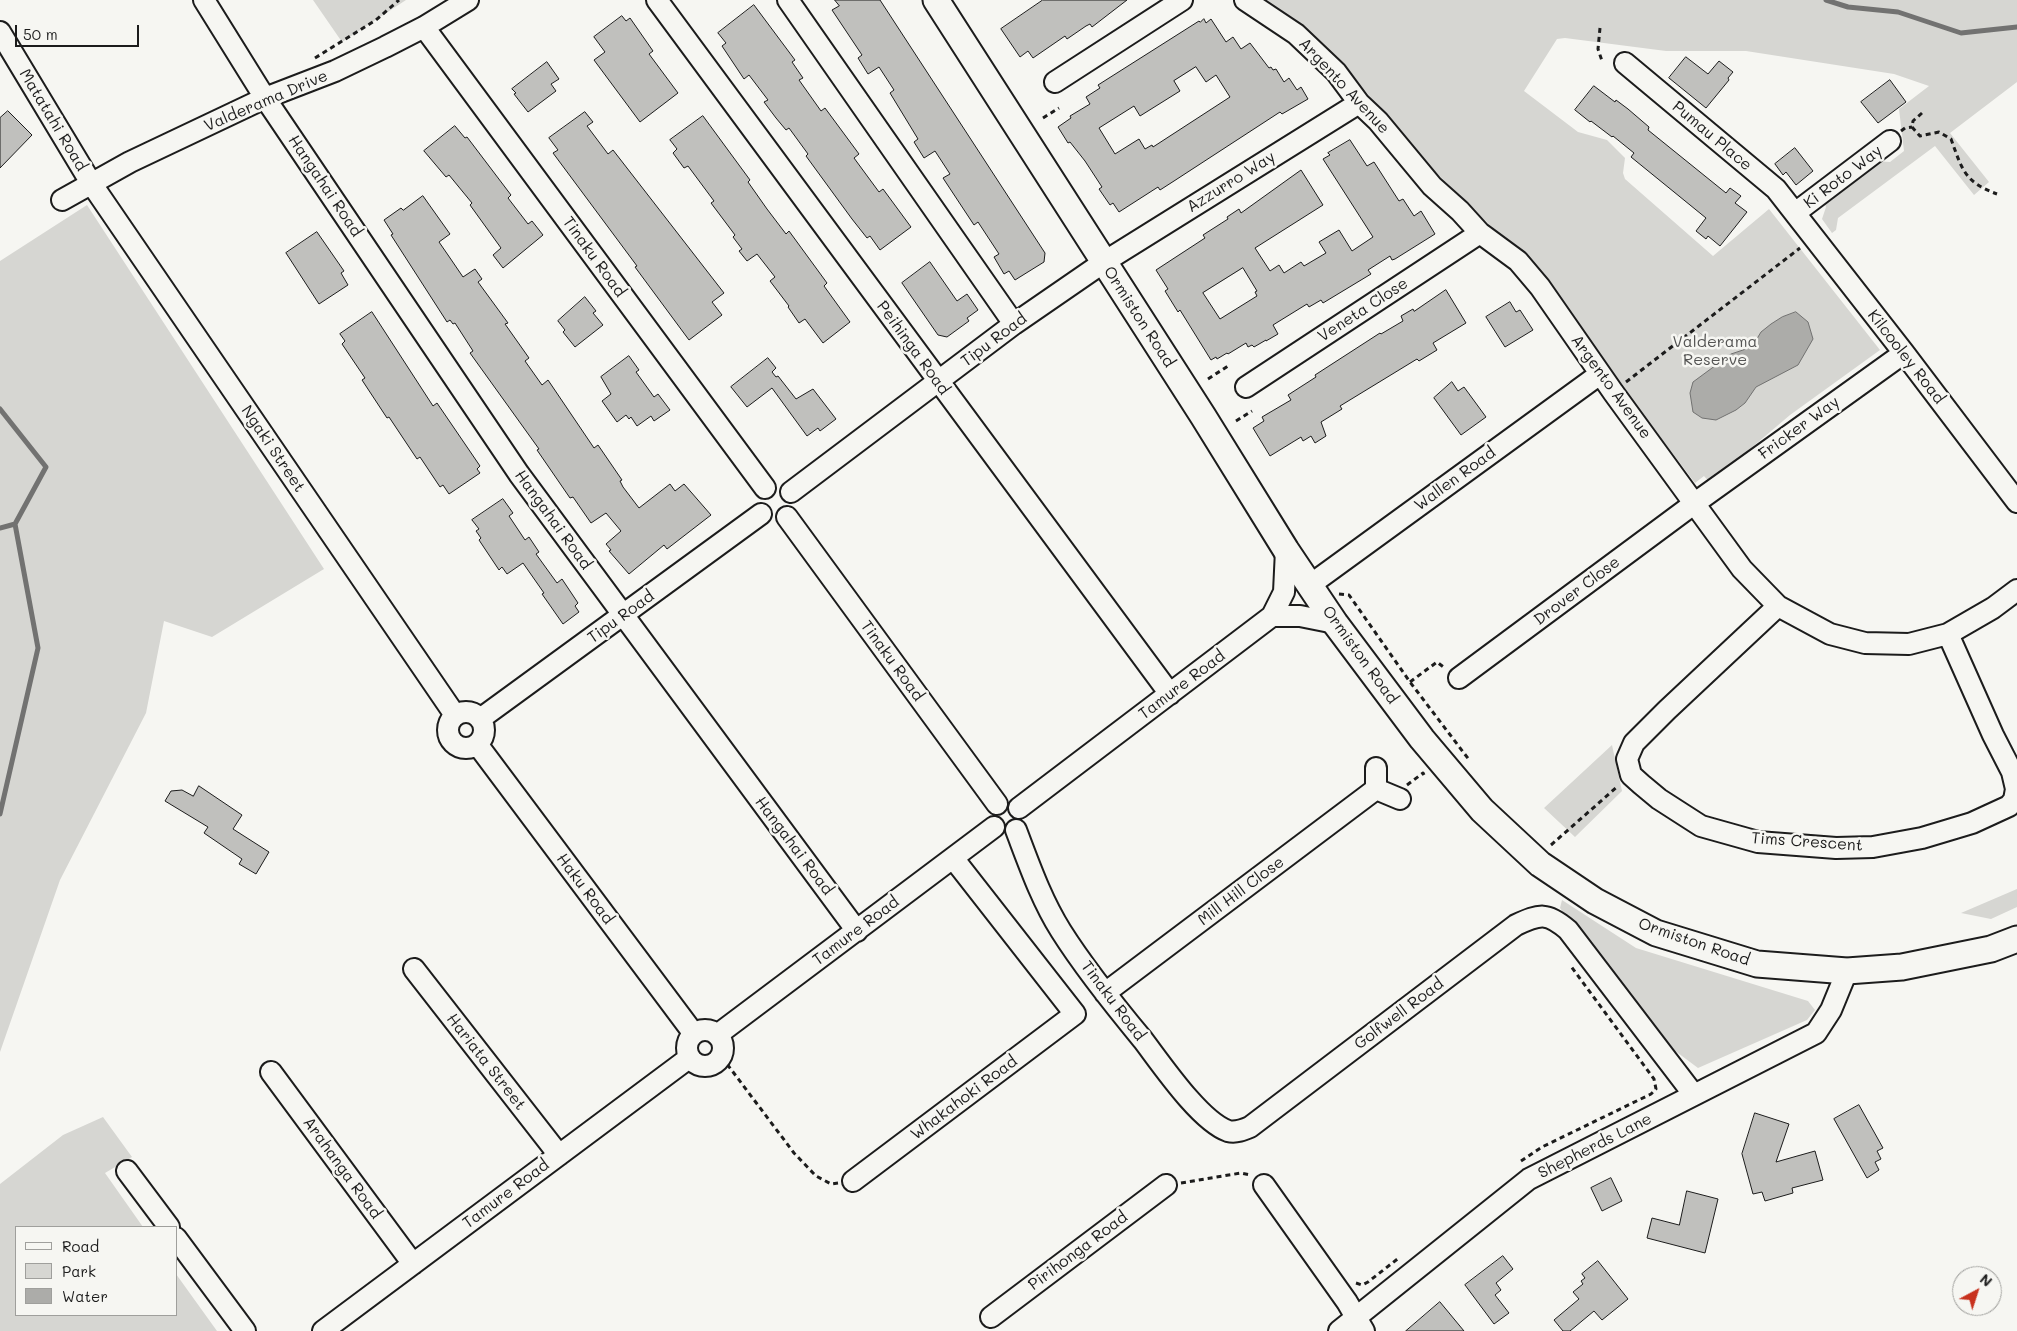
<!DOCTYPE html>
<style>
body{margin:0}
#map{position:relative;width:2017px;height:1331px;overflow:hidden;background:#f6f6f2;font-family:Mali,sans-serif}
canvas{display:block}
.legend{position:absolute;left:15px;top:1226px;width:162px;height:90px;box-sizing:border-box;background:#f6f6f2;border:1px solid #9f9f9c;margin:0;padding:6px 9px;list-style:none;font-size:15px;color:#1c1c1c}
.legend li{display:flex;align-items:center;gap:10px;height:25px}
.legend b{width:25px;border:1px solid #9f9f9c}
.north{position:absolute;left:1952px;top:1266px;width:50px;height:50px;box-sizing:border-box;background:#f6f6f2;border:1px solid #9f9f9c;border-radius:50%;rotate:40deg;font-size:14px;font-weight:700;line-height:20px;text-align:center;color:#1c1c1c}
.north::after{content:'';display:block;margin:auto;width:18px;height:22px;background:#c8321e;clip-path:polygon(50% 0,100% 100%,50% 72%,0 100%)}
.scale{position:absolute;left:15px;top:25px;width:124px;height:22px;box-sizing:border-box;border:2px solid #1c1c1c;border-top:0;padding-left:6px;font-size:15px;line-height:18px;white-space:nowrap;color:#1c1c1c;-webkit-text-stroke:4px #f6f6f2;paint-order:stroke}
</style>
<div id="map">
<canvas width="2017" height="1331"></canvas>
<ul class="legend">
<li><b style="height:6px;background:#f6f6f2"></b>Road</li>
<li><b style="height:14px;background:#d6d6d2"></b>Park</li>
<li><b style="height:14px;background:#acaca9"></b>Water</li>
</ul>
<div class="north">N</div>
<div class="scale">50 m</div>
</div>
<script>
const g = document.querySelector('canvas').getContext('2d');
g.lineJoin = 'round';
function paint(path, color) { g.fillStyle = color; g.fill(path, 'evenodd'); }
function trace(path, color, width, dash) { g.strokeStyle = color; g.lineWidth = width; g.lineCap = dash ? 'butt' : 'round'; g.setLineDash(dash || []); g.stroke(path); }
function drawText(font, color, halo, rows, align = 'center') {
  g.font = font + ' Mali,sans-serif'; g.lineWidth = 5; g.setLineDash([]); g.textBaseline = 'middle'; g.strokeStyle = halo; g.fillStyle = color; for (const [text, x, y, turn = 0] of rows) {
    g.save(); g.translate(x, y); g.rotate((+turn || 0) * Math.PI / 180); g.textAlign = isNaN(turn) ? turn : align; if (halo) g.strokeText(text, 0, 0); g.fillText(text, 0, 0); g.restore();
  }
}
paint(new Path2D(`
 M313,0H406L342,42Z
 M1262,0H2017V82L1950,133L1989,182L1974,195L1935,146L1838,218L1836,230L1832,233L1822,219L1826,207L1823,199L1874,161L1890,162L1904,151L1899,109L1929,86L1894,74L1746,51H1666L1565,38L1557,39L1524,91L1578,132L1607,140L1625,158L1623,173L1625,179L1713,256L1769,209L1880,350L1790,415L1710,483L1704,476L1695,483L1590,344L1544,278L1421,158L1347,69L1278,11Z
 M87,205L324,569L212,637L164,621L146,713L60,880L0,1052V261Z
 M1612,745L1622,791L1575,837L1544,808Z
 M2017,889V907L1991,919L1961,913Z
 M1562,900L1636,948L1808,1001L1815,1010L1807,1020L1698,1068L1670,1047L1560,908Z
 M103,1117L132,1157L105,1173L143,1227H16V1315H176V1274L217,1331H0V1184L63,1135Z`), '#d6d6d2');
const water = new Path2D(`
 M1796,312L1808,322L1813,339L1798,365L1756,387L1745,403L1736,410L1716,420L1702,418L1693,412L1690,393L1693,382L1731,354L1752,347L1761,332L1771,324L1782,317Z`);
paint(water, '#acaca9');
trace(water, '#727271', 1);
trace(new Path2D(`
 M1826,0L1848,7L1898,12L1961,33L2017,27
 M0,409L46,467L15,524L0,528
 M0,814L38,648L15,524`), '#727271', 5);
const building = new Path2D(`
 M835,0H880L1045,253L1044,262L1015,280L1009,271L1004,274L994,257L999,254L978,222L974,225L943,178L950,174L935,151L924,158L914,142L918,139L890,93L894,90L879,67L868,74L858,58L862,55L832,10L839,6Z
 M1043,0H1127L1092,27L1090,24L1086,26L1067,39L1065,36L1033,58L1028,51L1020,57L1001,29Z
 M754,5L795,60L792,62L803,78L799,80L821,111L825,108L859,154L854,158L879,192L883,189L911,227L880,250L870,236L867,238L852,219L806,156L808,154L789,128L786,130L776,118L764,102L768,100L749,75L744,79L722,46L726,43L718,33Z
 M622,16L626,21L630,18L653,51L649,54L678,93L640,122L594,60L605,52L594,37Z
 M1204,19L1206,23L1211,19L1226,42L1233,37L1241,49L1250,43L1269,68L1271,67L1273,70L1276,69L1284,82L1289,78L1297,90L1301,87L1308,99L1282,114L1280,112L1174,181L1160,190L1158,187L1119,212L1113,203L1110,205L1099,189L1102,187L1085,161L1070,142L1068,143L1058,127L1071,118L1070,116L1090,104L1086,97L1100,88L1098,85L1199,21L1200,22ZM1196,67L1206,82L1216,75L1230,97L1153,147L1152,145L1145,149L1139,139L1115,154L1099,128L1134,106L1140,116L1180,91L1174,81Z
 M1686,57L1708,74L1719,61L1733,72L1728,78L1729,80L1706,108L1669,78Z
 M547,62L559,79L551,84L556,91L528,112L514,94L516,93L512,89Z
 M1890,80L1906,102L1878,123L1861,102Z
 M1594,86L1615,102L1616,100L1628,109L1649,127L1648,130L1726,193L1730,188L1741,196L1735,203L1747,212L1720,246L1708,236L1706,239L1696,231L1706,218L1631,157L1634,153L1613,136L1612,137L1591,121L1590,122L1575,110Z
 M8,111L32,135L0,168V118Z
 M585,112L593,122L587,126L608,154L613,150L724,293L712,302L722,315L689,340L635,267L637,266L553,153L558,150L549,138Z
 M703,116L750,180L748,182L767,209L786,234L789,231L827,283L824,286L850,322L823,343L805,319L799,323L788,307L789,306L770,281L775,277L757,254L747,261L739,251L742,249L733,237L735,235L711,203L714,201L688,166L684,168L673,153L677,149L670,140Z
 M455,126L465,138L467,137L511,195L508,198L528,224L532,221L543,235L503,268L493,255L501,248L470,205L472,203L449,175L446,177L424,151Z
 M1350,140L1367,166L1374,162L1399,201L1403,199L1414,216L1421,211L1435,234L1395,259L1392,260L1390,256L1368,270L1371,274L1323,303L1321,300L1309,307L1307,304L1273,325L1278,334L1266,341V340L1254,347L1252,345L1248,347L1246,343L1228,354L1227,353L1217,359L1216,357L1211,360L1180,310L1178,312L1165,291L1168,289L1156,270L1205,238L1203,235L1228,219L1227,217L1239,209L1241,213L1301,170L1323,205L1255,248L1270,271L1279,265L1284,273L1301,262L1304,266L1326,253L1319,242L1339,230L1352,251L1373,237L1323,159L1330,155L1328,153ZM1243,268L1257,291L1255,292L1257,296L1220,319L1203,293Z
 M1795,148L1813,171L1796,185L1786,172L1783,175L1775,164Z
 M423,196L450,234L439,242L448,255L463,277L475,269L482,279L478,282L508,323L505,324L529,358L525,361L542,385L548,380L594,448L598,445L622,480L620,481L623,487L639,508L670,484L675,491L684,484L711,515L667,549L664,545L629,574L609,551L611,550L606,544L621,531L606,513L591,523L573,497L570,498L537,450L539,449L470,353L473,351L455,323L453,324L450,320L447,322L391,235L393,234L384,220L401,208L403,210Z
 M317,232L344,271L341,273L348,285L319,304L286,253Z
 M930,262L957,301L967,294L978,310L967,318L969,321L947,337L938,335L902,283Z
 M1446,290L1466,323L1433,343L1437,350L1419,361L1417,359L1340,406L1342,409L1321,422L1326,436L1315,443L1311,436L1303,441L1301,437L1270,456L1253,428L1264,421L1262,417L1291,400L1288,395L1316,377L1315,375L1380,333L1381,334L1403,321L1401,316L1413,309L1414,311Z
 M585,297L596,311L593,313L603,325L575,347L563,332L565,330L558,321Z
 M1510,302L1516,312L1520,310L1533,330L1505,347L1486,317Z
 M372,312L433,406L437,403L480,466L477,469L480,473L449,494L443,485L440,487L420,457L417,459L389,417L387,418L362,380L365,378L342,344L345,341L340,334Z
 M629,356L639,370L636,372L654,397L658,394L670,410L654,421L651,416L637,426L631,417L629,419L626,415L617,422L602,401L611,394L601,377Z
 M768,358L776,368L772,372L776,377L778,376L796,399L813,389L836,419L820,431L818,428L807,436L772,388L747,407L731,387Z
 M1452,382L1458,391L1464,387L1486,417L1461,435L1434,398Z
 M503,499L513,513L509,516L525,540L529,537L539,552L536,554L557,583L562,579L578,603L575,606L579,612L563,624L542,594L544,593L523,563L507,574L502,567L499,570L479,540L481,538L476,531L479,529L472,520Z
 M199,786L242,815L233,829L269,852L256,874L239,864L242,859L204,833L208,827L165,801L171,791L182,790L193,796Z
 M1859,1105L1883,1148L1877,1151L1881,1159L1875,1162L1879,1170L1867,1178L1834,1119Z
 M1755,1113L1789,1124L1776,1162L1815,1151L1823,1180L1792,1188L1793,1193L1765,1201L1762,1192L1753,1194L1742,1154Z
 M1611,1178L1622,1201L1602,1211L1591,1188Z
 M1687,1191L1718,1199L1705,1253L1647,1238L1652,1218L1679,1225Z
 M1503,1256L1513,1269L1496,1283L1501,1290L1495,1295L1509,1313L1494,1324L1465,1285Z
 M1598,1261L1628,1299L1602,1320L1594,1311L1570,1331H1563L1554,1320L1579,1299L1573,1292L1583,1284L1581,1281L1585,1278L1582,1274Z
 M1440,1302L1464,1331H1406Z`);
paint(building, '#c0c0bd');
trace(building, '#1c1c1c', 1);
const minor = new Path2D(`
 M204,0L265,98L519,474L857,931
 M657,0L1170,694
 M788,0L1014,324
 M1245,0L1296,34L1336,72L1359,103L1378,121L1432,186L1460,211L1480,233L1518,261L1540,287L1613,392L1742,569L1778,606L1830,634L1865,643L1909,644L1948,634L1993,608L2017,590
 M424,27L765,488
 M0,32L91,183L455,715
 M1625,63L1776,189L1904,353L2017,502
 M1055,82L1182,0
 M62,200L130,162L265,98L335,71L385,47L424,27L468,0
 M1795,213L1890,141
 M1246,387L1480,233
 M791,492L1014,324L1104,262L1359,103
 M787,517L997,804
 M1310,585L1600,374
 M1778,606L1667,710L1634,743L1627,759L1631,775L1641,784L1659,799L1701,826L1758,842L1836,848L1873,847L1922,838L1972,823L2009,806L2014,800L2016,789L2012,772L1993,735L1948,634
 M1272,616H1300L1335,623
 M1459,678L1695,503L1904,353
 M448 730a18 18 0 1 1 36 0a18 18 0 1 1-36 0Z
 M480,719L761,514
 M477,744L694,1034
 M1376,768V789L1400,799
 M1019,808L1272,616L1284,592L1286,550
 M1016,830C1029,864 1041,899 1061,931C1085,969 1114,1005 1143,1040C1162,1065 1200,1121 1228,1131C1236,1133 1243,1130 1250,1127L1516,925C1540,914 1547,912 1568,930L1694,1095
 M414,969L559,1155
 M1105,993L1376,789
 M687 1048a18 18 0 1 1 36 0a18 18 0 1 1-36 0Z
 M717,1035L994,827
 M271,1072L413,1264
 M127,1171L169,1227
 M853,1181L1075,1014L953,858
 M1264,1185L1347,1302L1364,1331
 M176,1238L245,1331
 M991,1317L1166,1185
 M323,1331L689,1058
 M1339,1331L1529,1179L1816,1033L1831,1010L1847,971`);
const major = new Path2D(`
 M936,0L1203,416L1286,550L1335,623L1422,739L1482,810L1540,864L1595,901L1656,933L1757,964L1847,971L1902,967L1991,949L2017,939`);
trace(minor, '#1c1c1c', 24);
trace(major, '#1c1c1c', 29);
trace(new Path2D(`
 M1600,28L1598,49L1602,61
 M315,58L376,20L399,0
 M1922,113L1913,121L1912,127L1920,136L1939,132L1951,139C1962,169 1964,182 1997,194
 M1043,118L1059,108
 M1901,131L1905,128L1912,127
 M1208,379L1228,366
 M1626,382L1800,248
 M1236,421L1252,411
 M1339,594L1349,595L1410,682L1470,761
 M1410,682L1437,662L1446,669
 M1407,785L1423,773L1424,775
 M1551,845L1618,786
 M720,1059L727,1064L794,1153L816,1176L831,1184L838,1183
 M1521,1161L1542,1147L1651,1094L1656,1089L1654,1079L1570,965
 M1181,1183L1241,1173L1251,1175
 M1356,1283L1362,1285L1368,1282L1400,1257`), '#1c1c1c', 3, [5, 4]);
trace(minor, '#f6f6f2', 20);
trace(major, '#f6f6f2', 25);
drawText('16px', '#1c1c1c', '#f6f6f2', [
 ["Argento Avenue",1344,86,47],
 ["Valderama Drive",266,101,-23],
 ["Matatahi Road",53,120,59],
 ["Pumau Place",1712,136,40],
 ["Ki Roto Way",1843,177,-37],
 ["Azzurro Way",1231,182,-32],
 ["Hangahai Road",325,186,56],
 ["Tinaku Road",594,257,54],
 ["Veneta Close",1363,310,-33],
 ["Ormiston Road",1139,317,57],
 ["Tipu Road",994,340,-37],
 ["Peihinga Road",913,348,54],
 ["Kilcooley Road",1906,357,52],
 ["Argento Avenue",1611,387,54],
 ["Fricker Way",1799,428,-36],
 ["Ngaki Street",273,449,56],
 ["Wallen Road",1455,479,-36],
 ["Hangahai Road",553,520,54],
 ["Drover Close",1577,591,-37],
 ["Tipu Road",621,617,-36],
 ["Ormiston Road",1360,655,54],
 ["Tinaku Road",892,661,54],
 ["Tamure Road",1182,685,-37],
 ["Tims Crescent",1807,842,4],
 ["Hangahai Road",794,846,53],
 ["Haku Road",585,889,53],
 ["Mill Hill Close",1241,891,-37],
 ["Tamure Road",856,931,-37],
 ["Ormiston Road",1694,942,19],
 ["Tinaku Road",1113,1001,53],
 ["Golfwell Road",1399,1014,-37],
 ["Hariata Street",486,1062,52],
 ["Whakahoki Road",964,1098,-37],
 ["Shepherds Lane",1595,1146,-27],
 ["Arahanga Road",342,1168,54],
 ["Tamure Road",506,1194,-37],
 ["Pirihonga Road",1078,1251,-37]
]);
drawText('16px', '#545453', '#f6f6f2', [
 ["Valderama",1715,342],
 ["Reserve",1715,360]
]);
</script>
